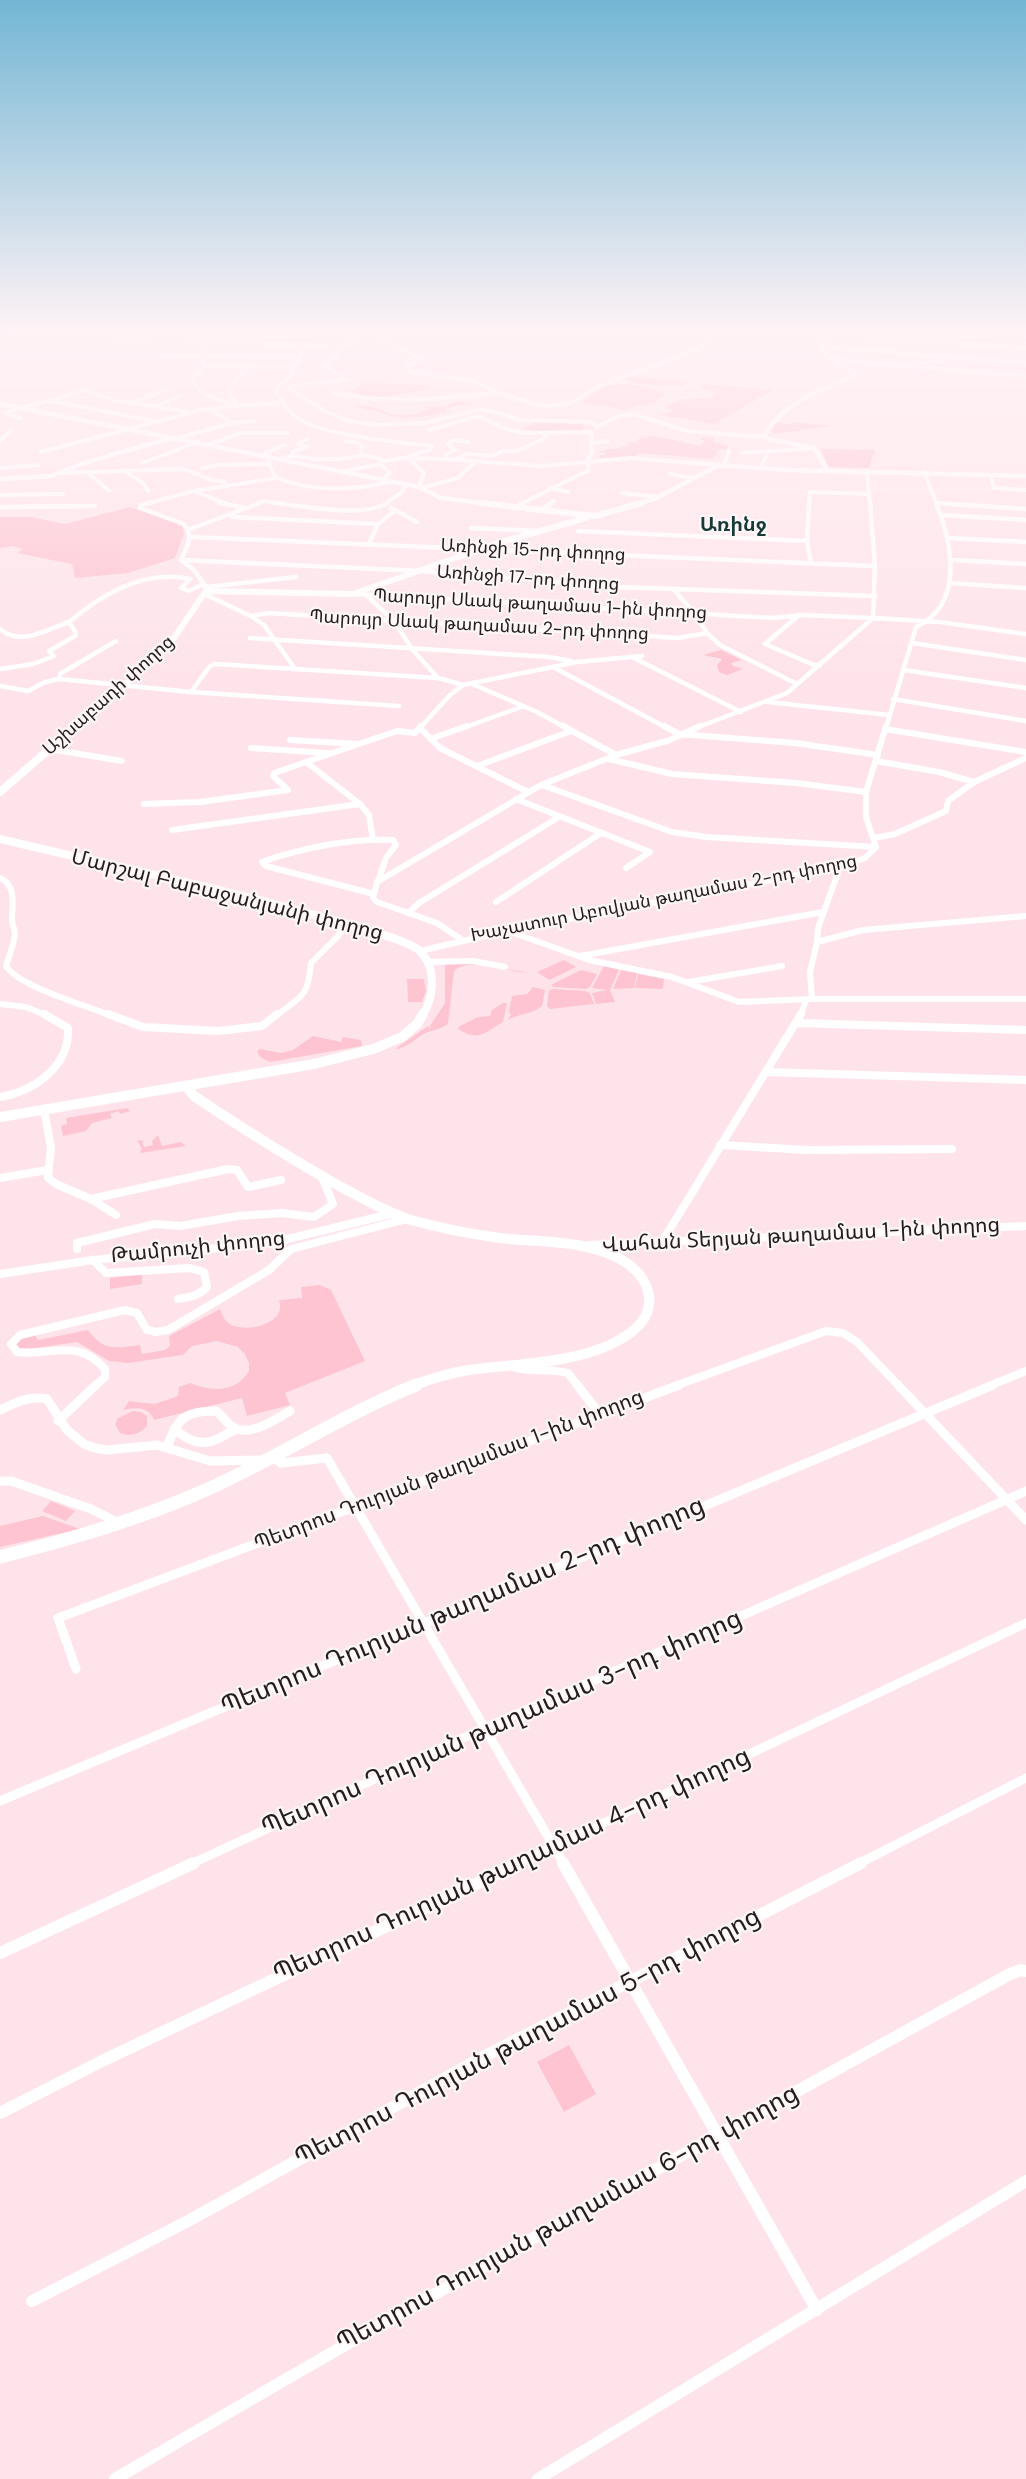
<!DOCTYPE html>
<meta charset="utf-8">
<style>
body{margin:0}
canvas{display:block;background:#fee4ea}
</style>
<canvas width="1026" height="2479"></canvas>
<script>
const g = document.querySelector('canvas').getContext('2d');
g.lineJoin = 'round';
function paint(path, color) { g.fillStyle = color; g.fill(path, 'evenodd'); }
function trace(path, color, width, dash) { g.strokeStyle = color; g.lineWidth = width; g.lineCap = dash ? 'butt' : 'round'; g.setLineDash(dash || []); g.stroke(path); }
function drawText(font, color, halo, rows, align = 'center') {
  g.font = font + ' "DM Sans","Noto Sans Armenian",sans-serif'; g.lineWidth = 4.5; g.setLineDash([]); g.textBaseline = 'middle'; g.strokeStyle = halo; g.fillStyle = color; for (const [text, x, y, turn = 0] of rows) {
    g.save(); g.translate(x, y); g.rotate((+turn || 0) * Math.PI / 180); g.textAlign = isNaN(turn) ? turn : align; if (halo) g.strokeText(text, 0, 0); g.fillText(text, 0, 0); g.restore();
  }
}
paint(new Path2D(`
 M630,376L689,382C680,390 642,384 629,383L631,381L625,379Z
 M364,383L425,385L432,387C427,392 421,391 414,392C393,395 372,402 352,391Z
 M624,384L648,387L666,394L653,404L636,405L628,410L581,402L608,385Z
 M705,384L773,390L714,424L660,415L673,411L665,406C684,396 694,400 714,397V393L699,387Z
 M460,401L468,403L444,409L448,412C429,415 406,422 387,415C377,412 366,409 355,407C370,402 378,410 392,414C405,418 418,412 430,409L419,407H439Z
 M537,421L583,422L584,431H533L523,429Z
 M794,422L832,426L773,434L774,432L770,431L776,423L790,424Z
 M655,436L700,446L705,441L700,440L702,437L715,438L713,442L728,446L727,450L720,449L715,455L723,457L714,456V459L639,453L634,457L600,458L599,455H605L606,452H596C605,449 619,449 631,445L625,443L627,442L637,443L638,439Z
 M821,449L875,450L869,468L829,467Z
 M130,507L172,521L183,527L184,534L175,558L128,573L75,578L72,564L17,553L23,549L12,546L0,548V517H31L65,524Z
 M721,650L742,660L731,663L733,666L743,669L727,675L719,672L717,665L722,659L703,655Z
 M564,960L576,967L549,980L537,972Z
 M445,963H473L531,973C510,973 470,956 454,971L448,1024C440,1029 435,1030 428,1032C419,1035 407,1049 395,1049L428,1026L431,1030L430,1026L445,1003Z
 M604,966L619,970L610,990L615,1002L596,1004L592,993L607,990L592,988Z
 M581,970L597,974L590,987L586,989L553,987L551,985Z
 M621,970L637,973L634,988L613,989Z
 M638,974L664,979L663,989L635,988Z
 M407,979H424L426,991L422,1002H408Z
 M533,987L545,990L542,1006C533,1014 518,1014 507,1020L511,1015L509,1011L512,996L527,994Z
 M553,989L585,991L590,993L594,1004L550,1009L547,1006L549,990Z
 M503,1003H507L503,1022C484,1033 479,1042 458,1029L460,1026L478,1017L490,1016L492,1010Z
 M313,1036L341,1042L343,1037L361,1040L362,1046L270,1062L260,1057L257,1051L260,1049L281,1053L293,1050Z
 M127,1108L130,1111L121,1114L118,1111L110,1114L112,1118L92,1123L86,1131L63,1136L61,1126L67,1124L66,1118Z
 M158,1135L162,1146L181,1142L186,1146L141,1153L140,1150L142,1149L137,1140L145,1141L142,1142L144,1147L153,1145L152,1141Z
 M142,1274V1284L110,1289V1278Z
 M320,1285L331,1290L365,1361L285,1393L290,1405L247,1416L242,1398L154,1420C149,1406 135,1407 123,1410L129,1401L155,1404L178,1396L179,1387L190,1383C211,1392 236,1393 249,1371V1363L245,1354L238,1347L217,1341L192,1346L183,1355L128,1363L109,1361L77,1342L22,1350L16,1345L20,1338L34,1333L38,1340L88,1330C104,1352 115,1348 140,1345L142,1354L165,1350L170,1346L169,1336L220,1309C222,1313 223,1318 227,1322C242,1335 288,1325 279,1300L302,1298L301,1287Z
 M133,1411L141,1412L147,1416V1426C140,1434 130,1437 120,1433L115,1424L118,1418Z
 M51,1501L75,1511L66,1521L42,1511Z
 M43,1516L80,1529L0,1547V1526Z
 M569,2045L596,2094L564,2112L537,2062Z`), '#fec4d2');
trace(new Path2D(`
 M284,330L371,334L421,359L408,366L407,369L413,372L473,381L499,393C444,398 390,405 335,393
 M743,330L768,331
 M186,331L190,333V339L197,341L328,346
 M118,342L188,330
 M306,344L293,368L292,375L275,390C281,398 287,410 295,416C319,436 400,442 432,446L429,450L409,456
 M820,347L1026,363
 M161,355L299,357
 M831,357L845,361L1026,376
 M908,363L947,361
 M204,366L293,368
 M246,368L231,386L230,395L236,403L233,406L284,403
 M499,393L537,405L551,406L571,403L599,386L699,349L716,330
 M50,401L82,390L119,401L191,412
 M133,402L168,389
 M159,405L180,396
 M19,408L50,401L155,421
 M323,410L346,420L380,426
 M325,411L289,388L300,384L348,380L324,366C332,360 336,355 342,348C348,341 357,342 361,333
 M20,418L5,413L21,408
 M232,423L254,421
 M376,425L425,423L479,410L492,411L519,420L589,422L598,426
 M597,427L619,416L633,414L687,431L765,437
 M429,430L479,416L505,429L523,433L591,432L592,453L587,460L589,470L521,504
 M178,438L232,423L211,410
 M0,441L11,430
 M346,441L359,443L362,446L361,455
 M592,443L608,441
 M210,444L241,433H288
 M41,452L201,410L233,406L203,393L191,380L204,366L201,354L211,341
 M742,453L814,448
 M261,455L284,445
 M292,455V452L307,447L297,444L307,439
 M270,456L269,464L275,477C312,493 353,490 392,482
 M281,458L296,456L313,459H339L366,455L385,461L403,458L447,459L543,466L630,458L719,465
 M447,459L445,455L455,450L448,444L454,440L468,442
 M456,459L468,454L492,456L503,451H517L541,440L549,433
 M411,460L424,473L419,487
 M142,463L198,442
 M724,465L729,451
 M0,468L39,465
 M202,468L218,465L269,464
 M760,469L769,450
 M123,470L143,483L148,491
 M867,471L870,504
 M342,472L380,464L390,473L382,480
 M924,472L937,504
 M62,473L184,469L212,480L225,482
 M89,473L109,491
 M670,474L692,478
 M991,476L994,488L1026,490
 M421,488L458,478L475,462
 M549,488L568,492
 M194,491L227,504
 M622,493L659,497
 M0,495L63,494
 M936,503L951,504
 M145,504L194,491L276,478
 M256,504L264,501L286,504
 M385,504L402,492L406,485
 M549,504L554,501
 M809,504L810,492L869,494`), '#fff', 4);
trace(new Path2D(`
 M150,503L141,505L140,508L184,524C194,536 187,547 181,560L194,570L207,588
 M219,503L246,508
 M275,503C302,506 365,518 387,503
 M809,503L807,541L811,563
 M870,503L875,566L873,618L939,622L1026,634
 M936,503L1026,509
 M0,507L95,506
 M391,508L417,522
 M513,508L524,503
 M539,511L552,503
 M941,515L1026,520
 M232,517L378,524
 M471,528L542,531
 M190,529L260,503
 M578,531L807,541
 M191,537L875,566
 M948,538L1026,542
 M369,544L378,524L396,510
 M181,560L422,571L617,587L875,596
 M953,560L1026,564
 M949,583L1026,588
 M673,589L695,614L707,633L720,645L797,684
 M204,594L251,616L264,625L295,669
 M353,594L773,618L804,615L873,618
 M366,595L394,621L412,649L438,678
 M799,615L765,644L814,665H820
 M251,616L269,613L678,638L707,633
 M0,629C21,647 47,629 69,622
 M250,638L549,657L571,661
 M912,643L1026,660
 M632,657L741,712
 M553,667L667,728
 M0,669L33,664L54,656L49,651L75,636L76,633L69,622C103,593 145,569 190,579L181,588L189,591L201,585L207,587L296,577
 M904,670L1026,688
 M59,679L60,674L116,641
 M472,684L537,712L566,728
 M0,686L28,691L45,682L59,679L191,692L399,706
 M191,692L209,667L215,664L438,678L463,685
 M893,699L1026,721
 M768,702L889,715
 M420,728L450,695L463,685L577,662L642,656
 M463,728L524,706
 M696,728L787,693L873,618
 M886,728L916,627C965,604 952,543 936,503`), '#fff', 4.5);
trace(new Path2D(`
 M563,726L616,755
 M664,726L679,734L795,743L878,755
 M420,728L440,748L528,792
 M885,729L1026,752
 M430,739L467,726
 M290,740L357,744
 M251,748L327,753
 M50,749L122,761
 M609,759L672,774L796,783L866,792
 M876,761L939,772L974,782
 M477,766L571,731
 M542,785L672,832L706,837L876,847
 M516,799L650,852L626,868
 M144,804L200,802L288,790L273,776L274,773L306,762
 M172,830L360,804
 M874,838L895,834L946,811L948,801L974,782L1026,758
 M373,840L369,815L360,804L306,762L397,731L415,733L421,726
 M0,878C17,885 12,906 12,920C12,925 15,929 15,934C14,944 9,956 6,966C19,987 88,1006 112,1016
 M374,894L266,866L262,862C301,848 351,838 393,840L396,845L386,858L378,881
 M496,902L601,833
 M408,913L419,903L559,817
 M508,931L589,960L672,977L739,1002L812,999H1026
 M462,940L437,923L377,902L373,898L377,882L541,785L616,755L670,740L700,726
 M817,942L818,928L840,867
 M420,951L506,931L840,867L865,858L876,847L866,817V792L886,726
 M580,956L823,912
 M427,962L473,961L505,967
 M689,982L782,966
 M812,999L810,972L817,942L863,930L1026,916
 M0,1004L26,1007L48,1016
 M276,1016C302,995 308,998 311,963L337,937L347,923
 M800,1016L806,1001`), '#fff', 6);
trace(new Path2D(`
 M108,1014L143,1027L218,1031L262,1026L277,1014
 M797,1023L1026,1030
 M767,1072L1026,1080
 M0,1097C35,1091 70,1066 68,1028L44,1014
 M44,1110L51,1148L48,1178L58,1185L91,1199L116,1215
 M720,1145L807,1150L952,1149
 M0,1178L47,1170
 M91,1199L228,1169L237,1170L248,1187L281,1180
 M662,1242L801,1014
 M590,1245L1026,1226
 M77,1249V1243L155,1224L180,1226L238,1216L282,1213L314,1217L333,1204L322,1177
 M93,1260L106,1273L190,1268L204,1272L207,1287C199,1296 189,1297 178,1299
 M0,1274L93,1260L271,1243L395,1213
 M508,1365C528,1374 547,1367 568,1373L578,1386
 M95,1386L105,1377V1369C76,1337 53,1356 17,1352L11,1344L20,1335L125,1310L137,1313L147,1330L156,1332L168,1330L269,1270L291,1249L407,1219
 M675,1386L826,1331L843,1333L857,1342L899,1386
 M989,1386L1026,1371`), '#fff', 8);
trace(new Path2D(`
 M577,1385L599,1413
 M898,1385L1026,1520
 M0,1410C15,1403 30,1395 47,1399L67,1430L84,1444L95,1448L107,1450L157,1445L210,1461L261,1460
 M58,1421L96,1385
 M174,1429C200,1450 209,1444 236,1429
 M167,1447C178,1418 184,1411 216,1411C223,1416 226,1423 233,1427C250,1438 275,1419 290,1411
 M273,1456L281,1463L327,1458L564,1864
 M0,1481H11L91,1509L119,1523
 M76,1669L58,1618L679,1385
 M0,1801L993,1385
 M191,1864L485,1728L1026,1491
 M517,1864L1026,1623
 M858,1864L1026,1778`), '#fff', 9);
trace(new Path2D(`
 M563,1863L817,2310
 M0,1953L194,1863
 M0,2113L104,2060L520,1863
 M32,2301L190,2220L485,2056L861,1863
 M115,2479C410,2305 709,2139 1010,1974L1021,1970L1026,1971
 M538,2479L1026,2181`), '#fff', 12);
trace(new Path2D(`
 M761,330L1026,348
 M827,334L820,347L822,351L855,374L854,377C819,390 784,402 764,436L768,439L815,448L827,470
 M0,404L419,487L441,498L492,504
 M0,479L51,476L81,464L171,438
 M637,504L654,499L719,465L786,470L1026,476`), '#fff', 4.5);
trace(new Path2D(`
 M480,503L595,516L642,503
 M75,728L167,648L206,591L353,594L498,543L586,518`), '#fff', 6);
trace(new Path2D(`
 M0,792L76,726
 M0,839C116,867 235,891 349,925C366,930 409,940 421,952C437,969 434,998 422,1016`), '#fff', 8);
trace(new Path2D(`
 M186,1086L194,1096C242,1128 291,1159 341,1187C364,1199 386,1212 411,1220C440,1228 470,1234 500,1238C541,1243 593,1239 628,1264C651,1281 658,1309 635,1329C595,1364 519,1363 469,1370C449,1373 430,1379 412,1386
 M0,1117L314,1064L373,1049L402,1037L417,1024L423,1014`), '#fff', 10);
trace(new Path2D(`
 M0,1557C71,1539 141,1519 208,1489C279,1457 344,1414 416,1385`), '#fff', 13);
paint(new Path2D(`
 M25,330H41L0,336V332Z`), '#47bab6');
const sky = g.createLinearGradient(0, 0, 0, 677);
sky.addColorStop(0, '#73b6d4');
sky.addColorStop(0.49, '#fff3f6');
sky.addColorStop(1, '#fff3f600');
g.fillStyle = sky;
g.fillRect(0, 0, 1026, 677);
drawText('18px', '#251c1e', '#fdf7f8', [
 ["Առինջի 15-րդ փողոց",533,551,3],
 ["Առինջի 17-րդ փողոց",528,579,4],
 ["Պարույր Սևակ թաղամաս 1-ին փողոց",540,605,3],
 ["Պարույր Սևակ թաղամաս 2-րդ փողոց",479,626,3],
 ["Աշխաբադի փողոց",109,696,-42],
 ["Խաչատուր Աբովյան թաղամաս 2-րդ փողոց",664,899,-11]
]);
drawText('bold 20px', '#183a39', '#fdf7f8', [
 ["Առինջ",733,526]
]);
drawText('21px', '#251c1e', '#fdf7f8', [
 ["Մարշալ Բաբաջանյանի փողոց",227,896,14],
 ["Վահան Տերյան թաղամաս 1-ին փողոց",801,1236,-3],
 ["Թամրուչի փողոց",198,1248,-6],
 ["Պետրոս Դուրյան թաղամաս 1-ին փողոց",449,1471,-21]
]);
drawText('26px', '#251c1e', '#fdf7f8', [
 ["Պետրոս Դուրյան թաղամաս 2-րդ փողոց",463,1607,-23],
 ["Պետրոս Դուրյան թաղամաս 3-րդ փողոց",502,1724,-24],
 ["Պետրոս Դուրյան թաղամաս 4-րդ փողոց",512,1866,-25],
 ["Պետրոս Դուրյան թաղամաս 5-րդ փողոց",528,2038,-28],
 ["Պետրոս Դուրյան թաղամաս 6-րդ փողոց",568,2219,-29]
]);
</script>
